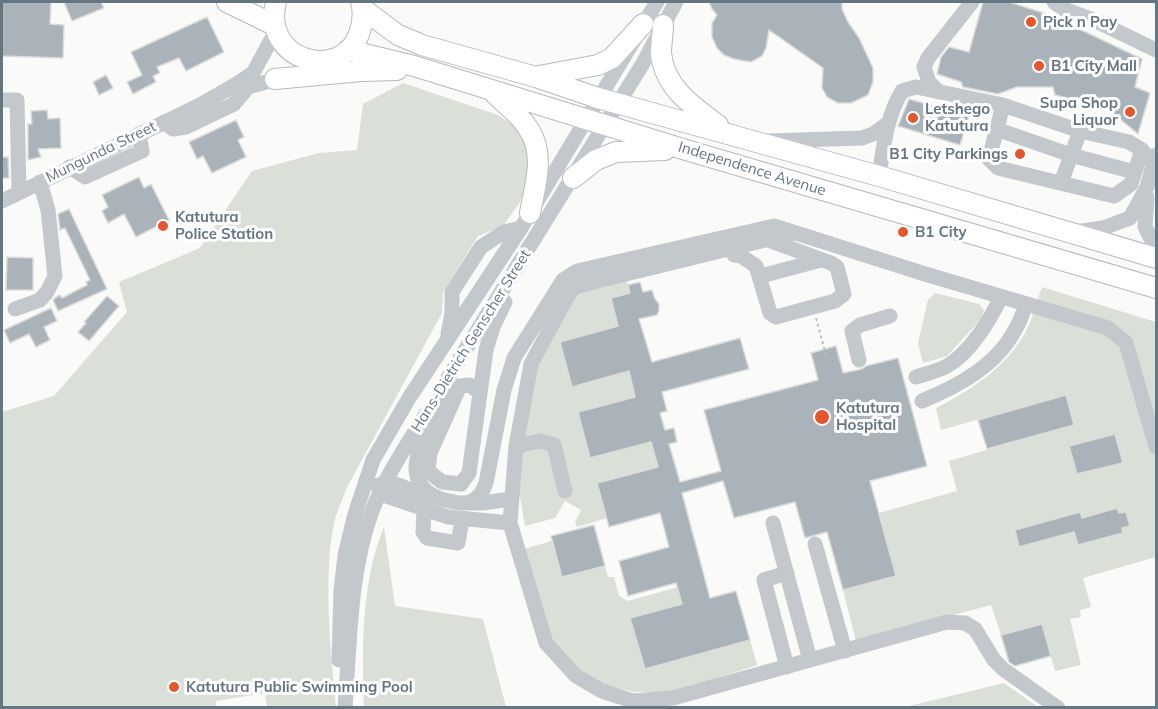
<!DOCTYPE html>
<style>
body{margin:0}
#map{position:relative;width:1158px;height:709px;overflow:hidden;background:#fafaf8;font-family:Mulish,sans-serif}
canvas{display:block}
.frame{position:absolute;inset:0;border:3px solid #657683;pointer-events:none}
</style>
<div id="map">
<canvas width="1158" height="709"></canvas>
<div class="frame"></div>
</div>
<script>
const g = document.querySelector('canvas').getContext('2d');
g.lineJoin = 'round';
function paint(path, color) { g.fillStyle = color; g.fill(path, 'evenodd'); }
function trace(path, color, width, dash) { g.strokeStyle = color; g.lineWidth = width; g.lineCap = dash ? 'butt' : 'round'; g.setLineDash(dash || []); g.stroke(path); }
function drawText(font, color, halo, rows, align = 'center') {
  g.font = font + ' Mulish,sans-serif'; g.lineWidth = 6; g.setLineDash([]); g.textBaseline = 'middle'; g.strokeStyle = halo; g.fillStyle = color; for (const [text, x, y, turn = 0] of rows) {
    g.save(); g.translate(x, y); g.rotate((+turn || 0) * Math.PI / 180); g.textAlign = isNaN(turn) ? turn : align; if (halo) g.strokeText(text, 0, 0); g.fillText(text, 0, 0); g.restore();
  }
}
paint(new Path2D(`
 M403,83L498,115L519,129L527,143L531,164L528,182L520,202L503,226L478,236L443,292L442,313L346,489C343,499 338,509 335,519C322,573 331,652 336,707H267L265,693L216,701V707L2,708V412L54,396L127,312L119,282L200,248L252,171L319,153L357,150L363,104Z
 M627,281L630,293L611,298L618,326L560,343L572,387L629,371L635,397L578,412L590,458L651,442L658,467L598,483L607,518L577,527L575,522L581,510L565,501L555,518L525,526L519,491L523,438L537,368L569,305L577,295L590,290Z
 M1042,287L1156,322V557L1083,578L1091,607L1080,610L1081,617L1070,619L1081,665L1055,671L1042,624L1001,635L991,605L856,641L843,590L896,576L879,513L957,491L949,461L1074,424L1065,395L941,430L936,408C973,389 1009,366 1028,327C1034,314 1037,300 1042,287Z
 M935,293L979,304L984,310L982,318L947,356L923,363L918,343L928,300Z
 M384,527L395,606L483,619L506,707H364C362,647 361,583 384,527Z
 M552,541L562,577L605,566L608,577H614L619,596L628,601L678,587L682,604L631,618L645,669L750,640L757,665L672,693L635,692L604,685L580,672L554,641L543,619L523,549Z
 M1004,683L1038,707H905Z`), '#dadfd7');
const building = new Path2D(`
 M2,2H51L50,24L64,25L63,58L2,56Z
 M64,2H101L104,8L72,21Z
 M709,2H842V9L848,22L859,38L873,68V82L868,95L851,103H838L827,97L822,88L823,68L769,30L766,48L762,56L751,62L734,59L724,55L717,48L712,37V23L717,15L712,9Z
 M983,2H1009L1050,15L1142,59L1135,87L1150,93L1138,134L1102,104L1083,95L1078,101L1055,95L1053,87H1017L998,94L963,87L961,82L937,74L941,57L949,47L969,52Z
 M207,17L224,52L186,71L179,58L157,67L160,73L153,76L156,82L133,94L127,82L142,75L131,52Z
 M106,75L113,88L99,95L93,82Z
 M909,99L969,116L960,145L898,126Z
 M47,110L48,119L60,118L61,148L38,149L41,157L28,160V124H32L31,111Z
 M236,120L244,137L238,140L246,157L212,173L203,156L197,159L189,142Z
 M2,157H8L9,178H2Z
 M139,177L144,188L151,184L169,220L136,237L124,214L108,223L102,211L108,207L102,195Z
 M69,209L107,289L58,311L53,300L55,298L60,295L62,298L87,285L86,282L90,280L65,228L60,230L58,214Z
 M7,257L33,258V290H6Z
 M640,282L643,292L652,290L655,299L659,304V310L657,315L639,319L652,362L740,338L749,369L662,392L667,411L660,413L665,430L674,428L677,442L669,444L680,482L721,471L704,410L818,380L811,353L836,346L843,373L862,369L866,366L898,358L927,466L870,481L896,576L843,590L827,532L805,538L795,502L734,518L723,481L682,493L710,598L736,591L750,640L645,669L630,618L682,604L676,583L628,596L619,561L669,547L660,513L609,527L597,483L658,467L651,442L590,458L578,412L635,397L629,371L572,387L560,342L618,326L611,298L630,293L628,285Z
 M107,296L119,306L89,341L78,332L86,323L84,322Z
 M51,308L57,321L44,327L50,340L36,347L29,334L10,343L4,330Z
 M1066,395L1074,425L987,449L978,420Z
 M1115,434L1123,463L1077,474L1069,446Z
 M1117,508L1119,513L1126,512L1130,526L1122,528L1123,533L1078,545L1074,532L1019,547L1015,530L1080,512L1082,518Z
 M594,525L605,566L562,577L551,536Z
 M1042,624L1051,656L1015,666L1009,662L1001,635Z`);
paint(building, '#aab3b9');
trace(building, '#dcdcda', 1.5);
const major = new Path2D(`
 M227,2L274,25
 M276,2C261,61 341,83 359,34C363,23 364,13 361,2
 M363,9L398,35L422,45L536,77L598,98L879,176L1156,258
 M663,25C663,34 661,44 661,53C664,87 692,106 718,125
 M348,50L414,66L686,150L1156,288
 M539,76L598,65L612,58L643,24
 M275,79L361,71L397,70
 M495,94C506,105 520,115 528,128C546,154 535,185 530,213
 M573,178L596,160L616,152L665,150`);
trace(major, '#b5babe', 22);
trace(new Path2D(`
 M816,318L827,359`), '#bbbfc2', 2, [3, 3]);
trace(new Path2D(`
 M1054,2L1064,9L1096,21L1156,50
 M236,90L285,77
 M939,92L929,82L924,67L928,58L972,2
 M2,100H17L19,192
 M1003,105L989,159L998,168L1114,196L1131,184L1142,150
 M164,122L173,129L186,127L234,104L249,86
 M996,129L1071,155L1134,172
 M768,141L862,138L873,134L887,124
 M69,167L85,177L142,151L139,134
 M879,176C884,145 886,118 902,91L916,87L1003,105L1080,131L1129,142L1142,150L1153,164
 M1061,183L1080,131
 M1147,197L1145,227L1156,248
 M2,201L200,105L235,85L253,73L276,31
 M1075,232L1103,228L1130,218L1147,187L1156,155
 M794,233L589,283L573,288L567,297L531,364L516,446L510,523L546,643L576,676L602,691L633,701L673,698L947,622L965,623L975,629L994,660L1003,669L1058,708
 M734,255L741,256L756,266L770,313L776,317L835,301L844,294L837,267L831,263L768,240
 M761,276L821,260
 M15,309L40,300L47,292L55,276L48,210L40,182
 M448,334L452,313V292L481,247L504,232L521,228
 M859,360L852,331L860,325L890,316
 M451,373C442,395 415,448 416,469C417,491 435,499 454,502C459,503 467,504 472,501C480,497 483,491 486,483L504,390L514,358L563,280L577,271L774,226L925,274L1108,328L1126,343L1156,447
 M916,377C925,374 938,371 947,366C970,353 990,320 1001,297
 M446,381L642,65L676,2
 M480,393L470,385L460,386L430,453L428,471L442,482L461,484L469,473L486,350L493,327L505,302
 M922,401C958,386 996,366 1015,330C1020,322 1023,313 1026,304
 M516,446L540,441L554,445L565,491
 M378,485L380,494L448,517L510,523
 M378,486L387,481L431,497
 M470,503H482L511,499
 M424,511L423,532L427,538L458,543L462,520
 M773,523L810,660
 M815,544L845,651
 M787,573L764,580L787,667
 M339,660L341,591L345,555L355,514L373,460L409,398L521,228L657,2
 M345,708C350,642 349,574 372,511C385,477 407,445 426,414`), '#c3c8cc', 15);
trace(major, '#fff', 20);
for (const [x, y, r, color] of [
 [1031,22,6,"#e4572e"],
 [1039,66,6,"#e4572e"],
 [1130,112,6,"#e4572e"],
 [913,118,6,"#e4572e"],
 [1020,154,6,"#e4572e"],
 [163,226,6,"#e4572e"],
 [903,232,6,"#e4572e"],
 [822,417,8,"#e4572e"],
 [174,687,6,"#e4572e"]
]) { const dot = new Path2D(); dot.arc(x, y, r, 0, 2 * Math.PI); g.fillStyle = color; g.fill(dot); trace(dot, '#fff', 2); }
drawText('bold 15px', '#657683', '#fff', [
 ["Pick n Pay",1043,22],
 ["B1 City Mall",1051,66],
 ["Supa Shop",1118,103,"right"],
 ["Liquor",1118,120,"right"],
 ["Letshego",925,109],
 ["Katutura",925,126],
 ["B1 City Parkings",1008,154,"right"],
 ["Katutura",175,217],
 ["Police Station",175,234],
 ["B1 City",915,232],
 ["Katutura",836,408],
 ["Hospital",836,425],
 ["Katutura Public Swimming Pool",186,687]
], 'left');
drawText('15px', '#657683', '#fff', [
 ["Mungunda Street",101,152,-26],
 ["Independence Avenue",752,169,17],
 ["Hans-Dietrich Genscher Street",471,341,-58]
]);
</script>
